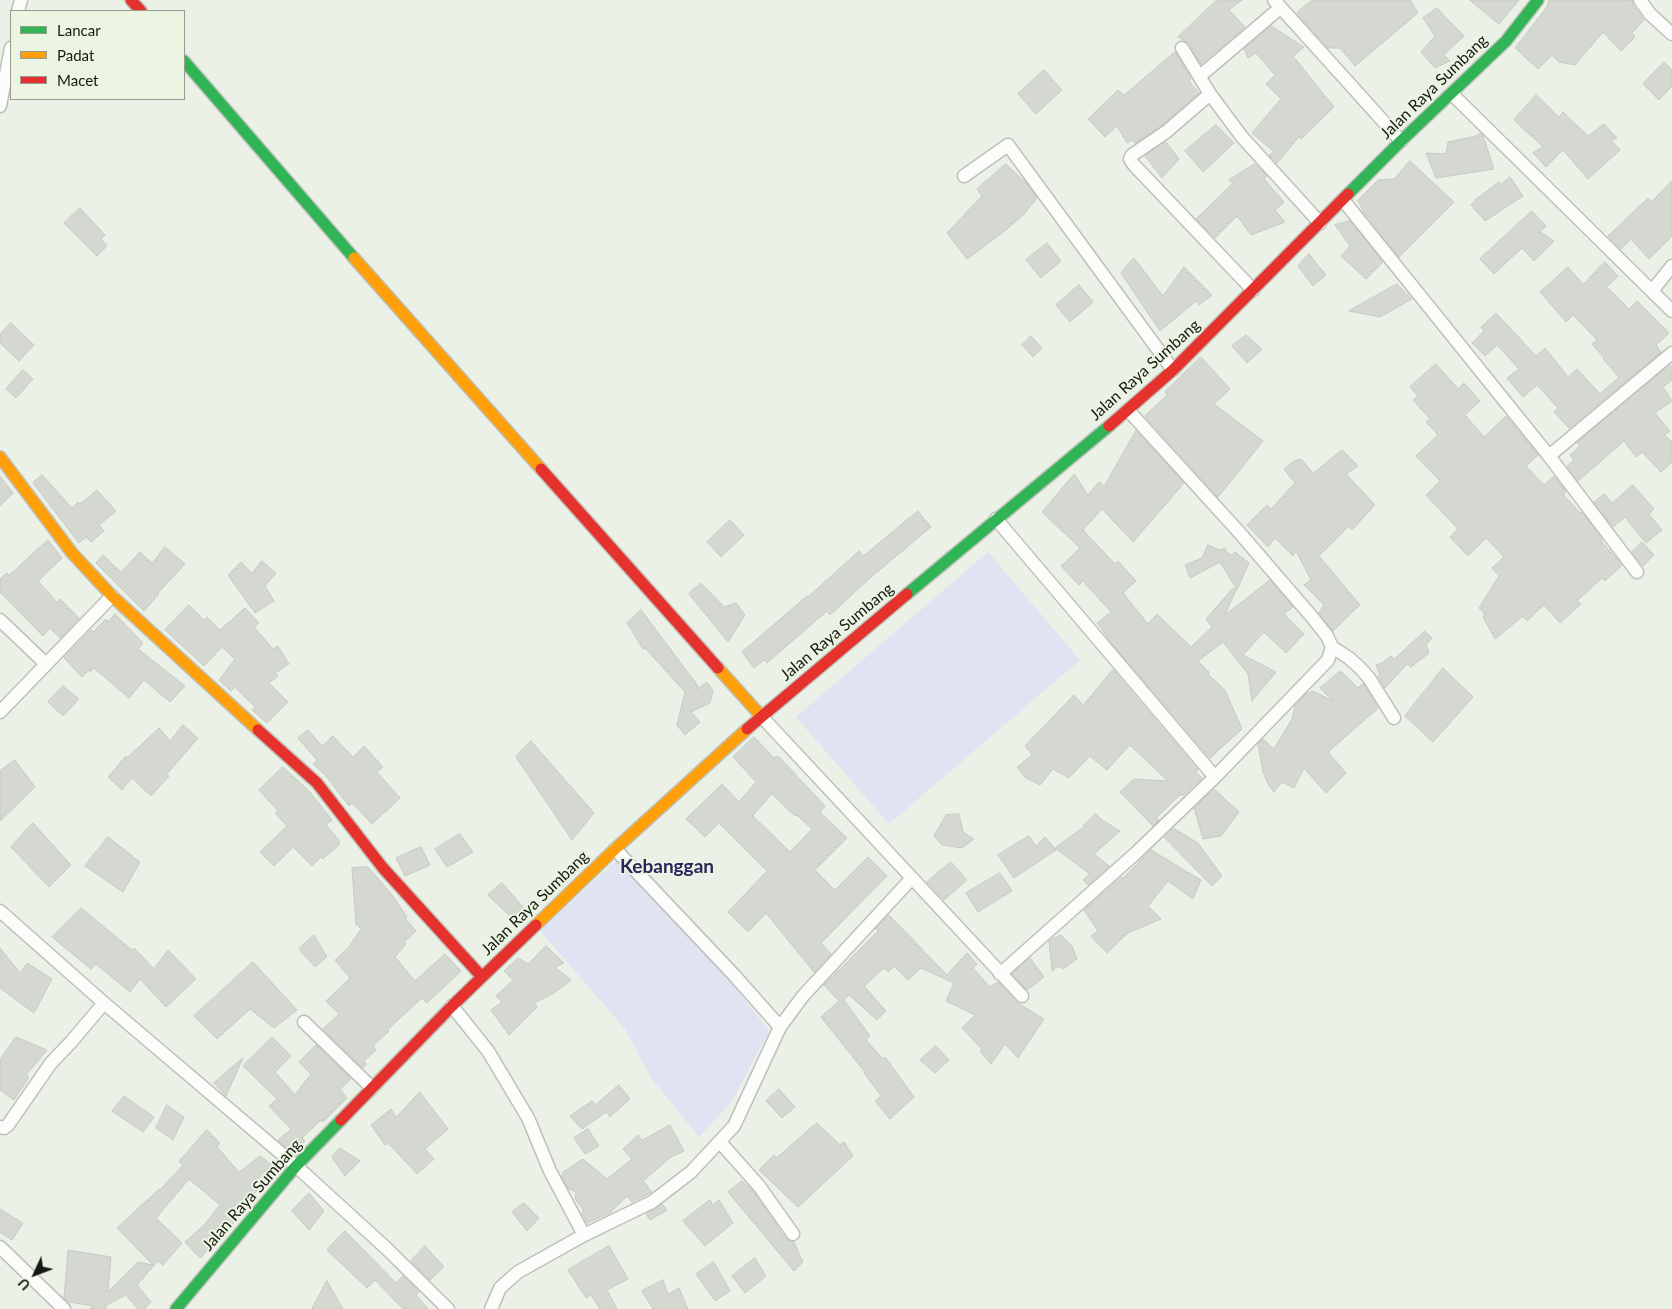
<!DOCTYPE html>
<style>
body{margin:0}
#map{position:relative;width:1672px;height:1309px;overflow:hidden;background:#ebf1e6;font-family:Lato,sans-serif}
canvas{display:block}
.legend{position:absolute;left:10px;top:10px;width:175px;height:90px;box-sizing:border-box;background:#ebf5e2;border:1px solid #969d8f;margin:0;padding:6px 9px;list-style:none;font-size:15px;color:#161913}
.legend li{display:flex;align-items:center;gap:10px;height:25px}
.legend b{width:25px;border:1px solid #969d8f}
.north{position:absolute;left:10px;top:1249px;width:50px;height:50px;-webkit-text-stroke:4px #ebf5e2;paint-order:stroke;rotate:227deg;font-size:14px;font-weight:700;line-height:20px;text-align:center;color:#161913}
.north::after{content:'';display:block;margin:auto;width:18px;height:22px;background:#161913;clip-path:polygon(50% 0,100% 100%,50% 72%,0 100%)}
</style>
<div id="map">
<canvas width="1672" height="1309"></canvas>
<ul class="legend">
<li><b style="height:6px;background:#30b455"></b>Lancar</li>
<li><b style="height:6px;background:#ff9f0a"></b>Padat</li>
<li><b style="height:6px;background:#e5322d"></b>Macet</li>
</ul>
<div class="north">U</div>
</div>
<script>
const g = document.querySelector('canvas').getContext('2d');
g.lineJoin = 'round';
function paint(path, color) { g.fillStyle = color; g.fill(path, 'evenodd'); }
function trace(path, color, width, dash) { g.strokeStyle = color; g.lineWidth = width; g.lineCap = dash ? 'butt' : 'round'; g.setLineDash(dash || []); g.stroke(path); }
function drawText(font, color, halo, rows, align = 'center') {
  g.font = font + ' Lato,sans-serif'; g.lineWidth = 4; g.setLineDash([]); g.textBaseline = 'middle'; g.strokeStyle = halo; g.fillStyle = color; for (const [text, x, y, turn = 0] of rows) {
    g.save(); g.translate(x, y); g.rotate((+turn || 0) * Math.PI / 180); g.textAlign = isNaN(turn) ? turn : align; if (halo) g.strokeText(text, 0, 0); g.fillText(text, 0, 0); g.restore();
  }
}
paint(new Path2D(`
 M988,552L1080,660L889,824L796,717Z
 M617,860L730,981L769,1031L733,1100L699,1137L651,1078L625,1029L540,931Z`), '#dfe3f2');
const building = new Path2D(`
 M1217,0H1242L1229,10L1245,27L1201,64L1189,43L1178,37Z
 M1312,0H1410L1418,13L1355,66L1340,48H1328L1297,13Z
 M1470,0H1519L1499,24Z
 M1549,0H1632L1633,5L1644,20L1632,33L1635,37L1621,51L1603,32L1575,65L1559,62L1552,55L1538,69L1515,48L1547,7Z
 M1437,8L1464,36L1444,55L1450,61L1435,68L1421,52L1435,36L1423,18Z
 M1271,26L1304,47L1293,56L1334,107L1301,139L1299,137L1277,163L1269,155L1274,152L1252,133L1281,99L1266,84L1275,75L1256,53L1248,58L1244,49Z
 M1175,52L1191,79L1189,81L1199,93L1161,126L1135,143L1132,140L1127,143L1117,126L1105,137L1088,119L1118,90L1124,95Z
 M1664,62L1672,70V86L1659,100L1643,84Z
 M1044,70L1062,90L1036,114L1018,94Z
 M1536,95L1559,117L1563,112L1588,136L1604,124L1617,138L1611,140L1620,150L1588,179L1563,150L1546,167L1533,153L1543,147L1514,120Z
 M1216,125L1234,143L1203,172L1185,151Z
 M1480,133L1483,136L1494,169L1436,178L1426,153L1446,154L1448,142L1476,136Z
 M1166,142L1179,159L1162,178L1145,156Z
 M1410,161L1454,202L1399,257L1363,211L1358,200L1378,180L1394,179Z
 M1006,164L1027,184L1037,198L1025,213L1006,230L967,259L947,233L982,196L977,189Z
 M1255,164L1267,176L1264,179L1284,202L1275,210L1285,222L1251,235L1237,216L1215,238L1196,219L1233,183L1229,180Z
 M1510,177L1523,196L1485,221L1471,205L1476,199L1499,182L1500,185Z
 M1672,181V236L1649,259L1631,239L1621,249L1608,236L1648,198L1651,202Z
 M80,208L105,235L101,239L107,246L97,256L64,223Z
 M1532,211L1546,226L1540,232L1554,241L1534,261L1522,248L1494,274L1480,259Z
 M1350,221L1383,262L1366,279L1341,256L1350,246L1335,225Z
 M1047,243L1061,261L1041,278L1026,260Z
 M1309,254L1326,275L1313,286L1298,266Z
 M1134,258L1163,296L1184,267L1212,295L1199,305L1196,301L1160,331L1121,273Z
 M1605,262L1618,276L1607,287L1629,309L1637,301L1669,333L1656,345L1661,352L1569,428L1554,412L1558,408L1537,385L1523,397L1507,378L1519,369L1497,345L1485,356L1472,343L1484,331L1481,327L1496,313L1536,356L1545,348L1568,377L1577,369L1600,394L1619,377L1603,359L1604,358L1592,344L1597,340L1573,315L1566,322L1540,292L1568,267L1583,284Z
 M1397,284L1412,299L1380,317L1349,311Z
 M1079,285L1093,302L1070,322L1056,305Z
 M11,323L34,345L19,361L0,343V334Z
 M1246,335L1262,349L1247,363L1232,346Z
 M1031,336L1042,348L1033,357L1022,345Z
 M1201,357L1230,389L1214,404L1263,441L1218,497L1145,416L1167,395L1165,392Z
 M1436,364L1458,389L1464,383L1480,401L1465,415L1484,437L1506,416L1538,455L1526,466L1544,485L1554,476L1566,492L1563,494L1580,513L1582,512L1601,538L1602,542L1622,565L1605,581L1602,578L1577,601L1581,604L1560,623L1544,605L1527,621L1523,616L1495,639L1483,617L1485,614L1479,608L1499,576L1492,568L1504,557L1486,538L1468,556L1450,537L1458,529L1426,495L1440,481L1416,456L1438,435L1426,422L1430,419L1413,400L1418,396L1410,387Z
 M1670,365L1672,367V380L1663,387L1672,401L1655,413L1670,431L1665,435L1672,442V462L1661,472L1642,452L1636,457L1624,441L1578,481L1567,466L1574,460L1570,455L1580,446L1577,443Z
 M23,370L33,379L16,398L6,389Z
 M1136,431L1184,483L1133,542L1102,509L1083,530L1115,564L1118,561L1136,581L1123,593L1148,624L1157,614L1191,647L1212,627L1206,619L1233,588L1236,590L1225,615L1270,580L1293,607L1284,614L1304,634L1286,653L1264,632L1243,655L1276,672L1252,701L1248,674L1223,642L1198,661L1209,672L1208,674L1225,690L1242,729L1210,758L1114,646L1097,623L1111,612L1083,581L1079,585L1061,566L1080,548L1042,512L1074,474L1088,495L1099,482L1104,486Z
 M1342,450L1358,466L1346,474L1375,505L1352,530L1349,526L1319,556L1360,605L1333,631L1319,613L1324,605L1304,585L1311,580L1296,551L1293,556L1275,538L1268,547L1247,525L1267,505L1271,509L1295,483L1284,469L1294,461L1301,459L1313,473Z
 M42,475L72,508L78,502L80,504L97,490L116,511L99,525L104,531L91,542L86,537L79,543L33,483Z
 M0,476L13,493L0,506Z
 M1633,485L1654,509L1649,514L1662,530L1646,543L1625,517L1613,527L1594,502L1604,494L1612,503Z
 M918,511L931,527L870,578L830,615L827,611L767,663L764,660L754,668L742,652L807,596L808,597L859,551L863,556Z
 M730,520L744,535L721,557L707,542Z
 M48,540L62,558L38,581L57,602L60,599L79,618L60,638L50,628L43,636L0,592V579L7,573L9,575Z
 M1642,542L1654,555L1643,566L1632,552Z
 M1208,545L1220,550L1225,548L1227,553L1232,555L1235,552L1249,563L1237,590L1220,562L1190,578L1185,565L1202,558Z
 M165,547L185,564L158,593L159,594L144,611L96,563L103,555L121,572L140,552L152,563Z
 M262,561L276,573L265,586L274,601L255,613L228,575L241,562L252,573Z
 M701,583L724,607L736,603L745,615L728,642L689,594Z
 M189,605L204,620L207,617L220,630L245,608L259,623L254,627L273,649L278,646L289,664L275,673L278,676L269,683L288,702L267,723L252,710L255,707L235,687L231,691L219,680L235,659L222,647L204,666L165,630Z
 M641,610L698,686L696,690L707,682L713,691L710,703L691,712L700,722L685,735L677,725L685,692L645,648L643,649L627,623Z
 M115,614L143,643L138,649L185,686L170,702L144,680L129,698L94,668L90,672L89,670L82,677L64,658L91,630L93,632L106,619L108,622Z
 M1425,631L1432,638L1426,645L1429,653L1411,667L1407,664L1385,688L1378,676L1380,675L1376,665L1382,663L1391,656L1394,659Z
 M1443,668L1473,697L1433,742L1405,716Z
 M1113,670L1198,770L1196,772L1202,778L1182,796L1181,794L1156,818L1159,820L1153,826L1120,792L1134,779L1168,781L1130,745L1107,770L1090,756L1069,778L1053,769L1040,785L1026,778L1017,767L1032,755L1025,746L1074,695L1083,705Z
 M1341,671L1358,688L1363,683L1378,708L1328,752L1346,773L1326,793L1304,768L1294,788L1282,782L1274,792L1268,784L1263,772L1258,744L1263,739L1274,749L1292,719L1295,706L1305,695L1313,691L1333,701L1320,688Z
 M63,686L79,699L63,716L48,702Z
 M183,725L198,738L167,774L169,776L151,796L132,778L122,790L108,777L126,756L127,758L159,728L170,741Z
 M308,730L322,746L333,736L353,757L364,746L383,767L377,772L400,798L372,824L352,803L349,806L326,776L313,764L317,760L298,738Z
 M754,737L774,758L778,756L825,806L820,812L847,838L815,870L835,890L868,857L887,876L821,943L831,954L814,972L766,913L748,932L728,912L767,871L719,823L705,837L686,819L722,784L739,802L756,782L733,757ZM772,794L794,815L798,816L812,829L790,852L753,816Z
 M531,741L594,813L572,840L516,757Z
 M15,760L35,787L0,821V771Z
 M283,767L309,791L332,820L326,825L339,840V845L323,859L321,857L312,866L293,847L274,866L260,852L287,826L275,813L278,811L259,790Z
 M1214,789L1239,812L1221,836L1203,839L1194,808Z
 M959,814L963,832L974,839L962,848L942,845L934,836L946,815Z
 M1096,814L1102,820L1120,831L1094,854L1109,866L1088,885L1083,880L1090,874L1055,848L1084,827L1083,826Z
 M33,823L71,865L49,887L11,847Z
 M1173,828L1198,843L1222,876L1212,886L1164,837Z
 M460,834L473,852L447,867L435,849Z
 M1029,836L1036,846L1045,837L1056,850L1014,878L998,855Z
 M108,837L140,862L123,892L85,866Z
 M421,847L430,865L405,876L396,858Z
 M1151,850L1201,880L1193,899L1168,881L1148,906L1161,919L1128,933L1107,953L1091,936L1098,931L1084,910L1122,877L1123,878Z
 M951,862L967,880L944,900L927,882Z
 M368,867L393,896L407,917L405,918L416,931L404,942L406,944L395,957L415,981L445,954L461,971L427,1003L422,998L387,1030L389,1031L373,1046L376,1050L364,1061L366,1064L363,1068L323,1029L339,1014L326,1001L350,978L335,960L348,948L361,929L356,924L352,868Z
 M1000,873L1012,891L978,912L966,893Z
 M502,883L525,909L514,920L488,895Z
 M81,908L132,950L134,948L154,969L168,950L196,979L166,1007L140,979L130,992L96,964L91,969L52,937Z
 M889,915L947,975L967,953L977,964L973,968L990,987L998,982L1014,999L1013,1000L1044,1019L1018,1058L1005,1044L991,1064L980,1051L982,1049L962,1028L975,1015L946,1001L954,983L921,968L908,980L894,966L888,972L884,968L864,986L886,1011L877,1020L849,995L844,1000L870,1036L866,1040L883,1059L885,1057L914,1097L890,1119L875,1101L881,1096L864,1073L865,1072L821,1017L839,1001L824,985L878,931L876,929Z
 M314,935L327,957L315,967L299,949Z
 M1061,935L1072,946L1077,959L1063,969L1058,966L1052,971L1049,941Z
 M546,946L564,963L555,967L571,980L554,993L534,1003L537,1007L509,1035L491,1010L502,1002L496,996L513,980L504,971L518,958L528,964Z
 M0,948L20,973L27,963L52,979L34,1013L0,988Z
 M1030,958L1044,977L1027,990L1012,974Z
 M253,962L297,1010L274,1028L250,1009L217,1039L194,1016Z
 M16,1037L47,1050L26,1075L29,1077L14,1100L0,1090V1060Z
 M272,1037L291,1056L275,1072L295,1095L311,1074L299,1062L316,1045L351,1079L340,1089L347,1098L323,1122L321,1120L302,1138L305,1141L293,1153L278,1140L291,1129L269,1106L277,1099L243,1066Z
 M936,1046L949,1060L935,1073L920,1060Z
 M243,1058L226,1096L214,1083Z
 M619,1085L630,1099L610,1117L606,1112L582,1129L570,1116L592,1101L595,1105Z
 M779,1089L795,1107L782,1118L766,1101Z
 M420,1092L448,1129L425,1149L434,1159L417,1174L388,1143L385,1145L371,1125L391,1109L396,1117Z
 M124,1096L154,1117L143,1132L112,1111Z
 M167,1105L184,1117L173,1140L156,1128Z
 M817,1123L840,1145L844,1142L853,1156L798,1207L759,1170L774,1155L776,1158Z
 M670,1125L684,1151L671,1157L643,1181L652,1192L632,1202L627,1196L610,1213L587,1223L582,1213L583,1209L575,1199L576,1192L569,1189L562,1177L563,1172L583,1159L607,1179L632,1159L623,1149L638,1135L642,1140Z
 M588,1129L599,1146L585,1154L574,1138Z
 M207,1130L220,1143L217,1147L239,1172L260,1156L272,1165L259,1189L232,1217L236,1220L200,1258L185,1242L204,1225L220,1205L189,1179L156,1218L182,1243L163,1265L158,1261L137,1285L151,1302L144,1309H138L126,1295L106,1305V1309H90L93,1306L69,1302L64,1298L68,1250L111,1257L108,1292L138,1262L153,1265L117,1228L159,1189L160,1190L183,1165L179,1162Z
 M340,1148L360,1161L345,1176L332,1157Z
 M742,1181L753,1191L786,1239L794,1242L803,1262L794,1271L728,1192Z
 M309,1193L324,1211L309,1230L292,1211Z
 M710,1200L713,1205L719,1200L733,1223L705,1246L683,1221Z
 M524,1203L539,1218L527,1231L512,1212Z
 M662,1204L667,1210L650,1220L646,1214Z
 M0,1209L23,1223L12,1240L0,1232Z
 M345,1231L396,1283L403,1276L419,1292L416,1295L428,1309H403L375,1280L367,1288L327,1250Z
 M425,1246L444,1267L430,1280L411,1261Z
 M609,1246L628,1279L607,1290L617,1309H600L591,1295L586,1298L568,1270Z
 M755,1258L766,1276L745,1293L732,1276Z
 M714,1262L730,1291L715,1301L696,1274Z
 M663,1280L668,1294L679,1288L688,1309H653L642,1291Z
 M327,1281L343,1309H312Z`);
paint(building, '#d4d8d0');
trace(building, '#c6cac2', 1);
const street = new Path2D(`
 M1274,0L1401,141
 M1640,0L1650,14L1672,34
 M18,11L21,0
 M1182,48L1210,94L1242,137L1320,223
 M1200,76L1280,8
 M1210,94L1166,132L1132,155L1130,159L1134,165L1253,290
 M1452,94L1672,311
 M0,106L11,48
 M964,176L1008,145L1173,370
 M1343,200L1549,456L1637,572
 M1652,291L1672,266
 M1128,410L1238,531L1312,617L1327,636L1332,647L1349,658L1360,668L1369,678L1394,718
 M1549,456L1672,353
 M996,519L1215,777
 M0,620L46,664
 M0,712L112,596
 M761,716L1022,996
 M615,849L734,975L780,1027
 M0,911L104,1003L296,1166L386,1248L448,1309
 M1000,974L1136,853L1215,777L1328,660L1332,647
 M452,1006L488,1051L528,1118L550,1171L584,1235
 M304,1022L372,1088
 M0,1127L4,1128L8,1125L51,1063L71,1042L104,1003
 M720,1142L759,1186L793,1234
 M0,1247L64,1309
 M491,1309L500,1288L518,1272L584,1235L652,1202L691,1172L734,1126L780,1027L803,996L912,878`);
const fast = new Path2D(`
 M184,61L354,258
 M1348,194L1401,141L1506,41L1538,0
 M907,594L1109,426
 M176,1309L296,1166L341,1120`);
const slow = new Path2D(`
 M354,258L541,469
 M0,457L72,553L112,596L258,730
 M718,668L761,716
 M536,925L615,849L747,729`);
const jam = new Path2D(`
 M131,0L141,11
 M1109,426L1173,370L1348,194
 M541,469L718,668
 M747,729L907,594
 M258,730L317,783L383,868L482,977
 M341,1120L452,1006L536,925`);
trace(street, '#bdc1b9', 15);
trace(fast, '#bdc1b9', 14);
trace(slow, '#bdc1b9', 14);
trace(jam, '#bdc1b9', 14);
trace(street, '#fcfdfb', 12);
trace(fast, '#30b455', 11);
trace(slow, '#ff9f0a', 11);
trace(jam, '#e5322d', 11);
drawText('16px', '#161913', '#ebf5e2', [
 ["Jalan Raya Sumbang",1434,87,-44],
 ["Jalan Raya Sumbang",1145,370,-42],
 ["Jalan Raya Sumbang",837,632,-40],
 ["Jalan Raya Sumbang",535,903,-44],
 ["Jalan Raya Sumbang",252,1195,-49]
]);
drawText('bold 19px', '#29245e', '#ebf5e2', [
 ["Kebanggan",667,867]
]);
</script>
